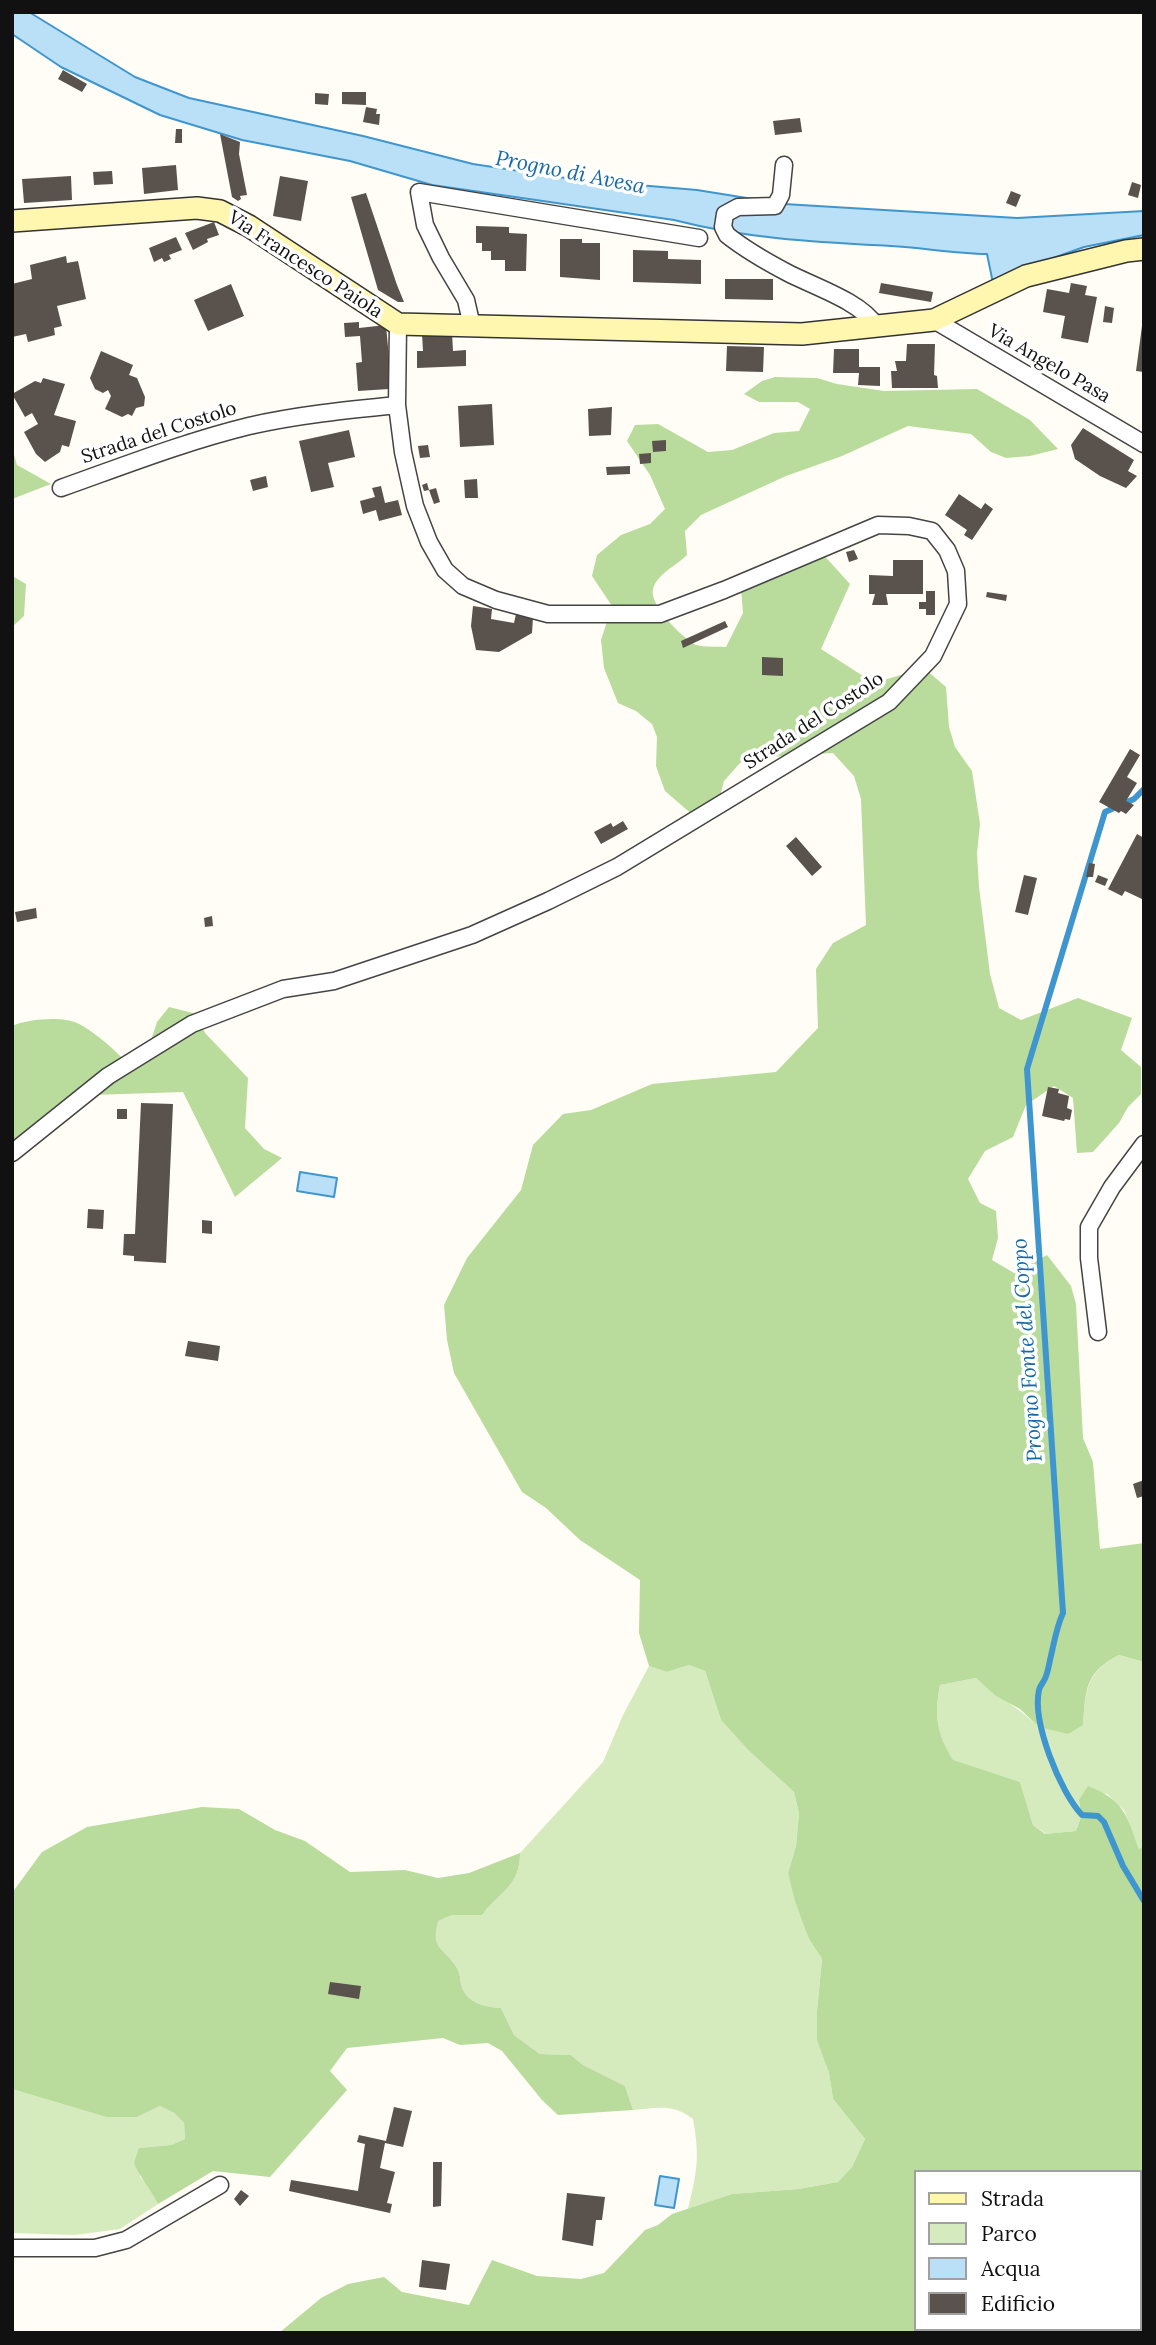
<!DOCTYPE html>
<style>
body{margin:0}
#map{position:relative;width:1156px;height:2345px;overflow:hidden;background:#fffdf5;font-family:Lora,serif}
canvas{display:block}
.frame{position:absolute;inset:0;border:14px solid #111;pointer-events:none}
.legend{position:absolute;left:914px;top:2170px;width:228px;height:161px;box-sizing:border-box;background:#fff;border:2px solid #a0a0a0;margin:0;padding:9px 12px;list-style:none;font-size:21px;color:#111}
.legend li{display:flex;align-items:center;gap:14px;height:35px}
.legend b{width:35px;border:2px solid #a0a0a0}
</style>
<div id="map">
<canvas width="1156" height="2345"></canvas>
<div class="frame"></div>
<ul class="legend">
<li><b style="height:9px;background:#fff6b0"></b>Strada</li>
<li><b style="height:19px;background:#d5ebbd"></b>Parco</li>
<li><b style="height:19px;background:#b9e0f7"></b>Acqua</li>
<li><b style="height:19px;background:#5a524d"></b>Edificio</li>
</ul>
</div>
<script>
const g = document.querySelector('canvas').getContext('2d');
g.lineJoin = 'round';
function paint(path, color) { g.fillStyle = color; g.fill(path, 'evenodd'); }
function trace(path, color, width, dash) { g.strokeStyle = color; g.lineWidth = width; g.lineCap = dash ? 'butt' : 'round'; g.setLineDash(dash || []); g.stroke(path); }
function drawText(font, color, halo, rows, align = 'center') {
  g.font = font + ' Lora,serif'; g.lineWidth = 7; g.setLineDash([]); g.textBaseline = 'middle'; g.strokeStyle = halo; g.fillStyle = color; for (const [text, x, y, turn = 0] of rows) {
    g.save(); g.translate(x, y); g.rotate((+turn || 0) * Math.PI / 180); g.textAlign = isNaN(turn) ? turn : align; if (halo) g.strokeText(text, 0, 0); g.fillText(text, 0, 0); g.restore();
  }
}
paint(new Path2D(`
 M1119,1655L1144,1662V1846L1139,1849L1124,1810L1107,1794L1079,1800L1081,1817L1076,1831L1046,1834L1033,1825L1020,1782L953,1761C937,1734 934,1716 940,1685L976,1678C997,1696 1019,1708 1039,1727L1083,1725C1086,1690 1085,1673 1119,1655Z
 M689,1665L705,1671L721,1720L748,1750L794,1792L799,1813L796,1846L788,1873L809,1939L822,1959L817,2011V2039L829,2073L833,2099L865,2139L852,2167L838,2182L798,2189L732,2194L688,2209C697,2172 700,2157 693,2119C672,2103 658,2108 633,2110L625,2086L583,2065L571,2055L540,2054L514,2035L501,2008C484,2007 466,2003 461,1984C460,1978 460,1973 457,1968C444,1946 430,1951 437,1921L452,1915H482C500,1891 520,1887 520,1853L603,1762L623,1715L649,1666L667,1672Z
 M12,2089L106,2117H137L160,2106L174,2113L184,2123L185,2139L171,2145L139,2148L140,2177L151,2187L158,2204L120,2229L75,2235L12,2233Z`), '#d5ebbd');
paint(new Path2D(`
 M775,377L817,378L837,384L884,391L977,389L1030,420L1058,449L1030,456L1006,458L991,452L971,434L908,426L842,456L786,476L701,515L685,531L687,555C676,566 657,574 653,589C649,605 681,636 694,644C702,648 717,646 726,647L743,613L741,588L762,564L782,556L820,551L850,584L821,649L874,683L924,668L946,687L949,727L955,747L972,771L980,824L977,853L979,887L990,974L999,1008L1021,1020L1078,998L1132,1018L1121,1050L1141,1067V1094L1128,1107L1119,1123L1093,1152L1077,1153L1073,1098L1054,1086L1026,1105L1013,1137L985,1151L968,1179L980,1203L996,1211L998,1238L992,1260L1014,1273L1047,1255L1071,1286L1076,1304L1083,1438L1093,1462L1100,1549L1144,1543V1662L1119,1655C1084,1673 1086,1690 1083,1725L1068,1734L1039,1727L1020,1709L996,1696L976,1678L940,1685C934,1716 937,1734 953,1760L1020,1782L1033,1825L1045,1834L1076,1831L1081,1817L1079,1800L1088,1786C1125,1801 1126,1814 1139,1849L1144,1846V2333H279L321,2298L348,2284L384,2277L402,2292L469,2305L492,2260L537,2276L581,2279L604,2273L645,2230L658,2225L672,2214L732,2194L798,2189L838,2182L852,2167L865,2139L833,2099L829,2073L817,2040V2011L822,1959L809,1939L795,1901L788,1873L796,1846L799,1813L794,1792L748,1750L721,1720L705,1671L689,1665L667,1672L649,1666L639,1633L640,1580L580,1540L546,1508L522,1492L454,1373L447,1340L444,1305L467,1258L521,1190L533,1145L563,1114L591,1110L652,1084L776,1072L818,1028L816,969L833,943L866,925L861,799L854,776L833,753L753,758L740,763L724,781L717,808L694,816L665,791L656,766L657,737L652,724L636,711L618,703L604,668L601,640L612,606L592,576L597,555L621,535L650,524L665,509L650,475L627,441L635,425L658,424L708,452L732,450L774,433L799,431L810,409L798,402H759L744,394L762,381ZM916,2172H1140V2329H916Z
 M12,448L17,465L51,484L12,499Z
 M12,573L14,577L26,584L24,616L12,627Z
 M169,1007L193,1013L206,1034L248,1078L245,1128L264,1149L282,1158L235,1197L183,1092L93,1095L12,1161V1026C27,1019 62,1016 77,1023C96,1032 118,1053 132,1068L144,1062L157,1022Z
 M202,1807L239,1809L275,1830L305,1841L350,1872L405,1870L438,1878L469,1873L520,1853C520,1887 500,1891 482,1915H452L438,1921C430,1951 444,1946 457,1968C460,1973 460,1978 461,1984C466,2003 484,2007 501,2008L514,2035L540,2054L571,2055L583,2065L625,2086L633,2110L558,2115L542,2100L502,2051L488,2043L460,2045L443,2038L347,2048L330,2071L347,2090L270,2177L213,2171L158,2204C151,2189 140,2178 134,2163L139,2148L171,2145L185,2139L184,2123L174,2113L160,2106L137,2117H106L12,2089V1893L42,1852L87,1827Z`), '#b9dc9c');
const water = new Path2D(`
 M12,12H29L135,77L189,98L363,136L473,164L579,180L697,190L784,204L1017,218L1144,211V235L1084,247L1020,270L993,283L987,254C954,253 923,248 891,246C815,242 748,239 674,220L432,185L350,161L242,140L160,115L61,67L12,34Z
 M300,1172L337,1178L334,1197L297,1191Z
 M660,2176L679,2179L674,2208L655,2205Z`);
paint(water, '#b9e0f7');
trace(water, '#3f96cf', 2);
trace(new Path2D(`
 M1144,789L1134,799L1105,812L1027,1069L1063,1613C1056,1628 1054,1644 1050,1660C1049,1665 1048,1671 1046,1676C1045,1681 1040,1685 1039,1690C1032,1722 1060,1792 1082,1815L1098,1816L1104,1822L1123,1866L1144,1901`), '#3f96cf', 6);
paint(new Path2D(`
 M63,70L87,84L82,92L58,79Z
 M342,92H366V105L342,104Z
 M315,93L329,94L328,105L315,104Z
 M366,107L377,109L376,114H380L379,125L363,122Z
 M800,118L802,132L775,135L773,121Z
 M176,129H182V143H175Z
 M220,134L240,142L239,154L247,195L240,196L241,199L238,201L232,197Z
 M176,165L178,190L144,194L142,168Z
 M112,171L113,184L94,185L93,172Z
 M71,176L72,200L24,203L22,179Z
 M280,176L308,181L301,221L273,216Z
 M1132,182L1141,185L1138,198L1128,195Z
 M1011,191L1021,195L1016,207L1006,203Z
 M366,193L397,285L404,302H398L378,290L351,197Z
 M214,222L219,235L207,239L208,242L193,250L185,233Z
 M476,226L509,227V233L527,234L526,271H505V260H491V251H482V243H476Z
 M176,237L182,250L169,255L171,259L164,262L162,258L154,262L149,248Z
 M560,239H582V243H600V280L560,277Z
 M633,250L668,251V259L701,260V284L633,282Z
 M66,256L67,263L78,261L86,299L57,306L62,326L54,328L55,335L28,342L26,334L12,337V284L32,279L30,265Z
 M725,279H773V300L725,299Z
 M881,283L933,292L931,302L879,293Z
 M1071,283L1087,286L1085,295L1097,297L1088,343L1061,338L1065,316L1043,312L1047,289L1069,293Z
 M231,284L244,316L208,331L194,300Z
 M1105,306L1114,308L1112,323L1103,322Z
 M359,322V328L386,325L391,380H388L389,389L358,391L356,363L362,362L360,336L345,337L344,323Z
 M1142,326H1144V372L1136,371Z
 M452,333L453,351L466,350V366L417,368V351H423L422,334Z
 M907,344H935L934,375L937,376L938,388H892L891,371H897L895,361H906Z
 M727,346L764,347L763,372L726,371Z
 M834,349H859V367H880V386L858,385L859,373H833Z
 M101,351L133,365L129,375L137,378L145,397L144,406L136,408L132,416L128,414L122,417L105,409L111,396L108,390L103,393L95,389L90,378Z
 M43,378L65,384L54,415L76,421L69,447L62,445L60,452L45,462L36,454L24,432L38,424L32,413L25,417L12,394L35,381L41,383Z
 M492,404L494,445L460,447L458,406Z
 M612,407L611,435L589,436L588,409Z
 M1083,428L1134,460L1128,471L1137,476L1126,488L1100,476L1075,459L1071,445Z
 M349,430L355,457L328,463L334,487L311,492L299,441Z
 M666,440V451L653,452L652,441Z
 M428,445L430,457L420,458L418,446Z
 M651,453V463L640,464L639,454Z
 M630,466V474L607,475L606,467Z
 M266,476L268,487L253,491L250,480Z
 M477,479L478,498H465L464,480Z
 M427,483L429,490L436,488L440,502L434,504L429,490L424,491L422,485Z
 M381,486L385,503L398,500L402,515L379,521L376,510L363,514L360,501L375,497L372,488Z
 M959,494L981,509L985,503L993,509L972,540L964,535L967,530L945,515Z
 M854,550L858,559L849,562L846,552Z
 M893,560H923V594H886L888,605H872L875,594H869V575L893,576Z
 M926,591H935V615H926V609H919V602H926Z
 M987,592L1007,595L1006,601L986,597Z
 M473,606L492,609L491,619L514,623L516,614L533,617L532,633L499,652L476,650L471,626Z
 M725,621L728,627L683,648L681,641Z
 M762,657L783,658V676L762,675Z
 M867,675L875,680L870,688L862,683Z
 M1130,749L1140,755L1127,777L1137,783L1126,801L1134,805L1126,814L1121,811L1119,813L1099,802Z
 M623,821L628,829L601,844L594,832L611,823L613,827Z
 M1137,834L1144,838V900L1125,891L1122,896L1108,889Z
 M796,837L822,867L812,876L786,846Z
 M1089,863L1095,864L1093,877H1086Z
 M1024,875L1037,878L1028,915L1015,912Z
 M1098,875L1108,879L1105,886L1095,882Z
 M36,908L37,918L17,922L15,912Z
 M212,916L213,926L205,927L204,918Z
 M1048,1087L1059,1089L1058,1093L1069,1096L1067,1108L1072,1110L1070,1120L1065,1119L1064,1121L1042,1116Z
 M141,1103L173,1104L166,1263L134,1261V1256L123,1255L124,1234H135Z
 M117,1109H127V1119H117Z
 M88,1209L104,1210L103,1229L87,1228Z
 M202,1220L212,1221V1234L202,1233Z
 M188,1341L220,1346L218,1361L185,1356Z
 M1144,1480V1496L1137,1498L1133,1484Z
 M330,1982L361,1986L359,1999L328,1994Z
 M394,2107L412,2111L403,2147L385,2143L380,2168L395,2172L387,2203L392,2204L390,2213L289,2191L291,2180L358,2191L365,2144L357,2142L359,2135L386,2141Z
 M433,2162H442L441,2206L433,2207Z
 M241,2190L249,2196L240,2206L234,2199Z
 M567,2193L605,2197L602,2220H596L593,2246L562,2240Z
 M422,2260L450,2264L446,2290L419,2287Z`), '#5a524d');
const street = new Path2D(`
 M784,165L781,195L775,206L738,207L725,214L723,227L727,235C746,250 767,262 788,273C813,286 862,302 876,326
 M934,320L1144,444
 M472,326L466,300L441,258L425,225L419,192L699,238
 M61,488C123,466 184,442 249,426C297,415 347,410 397,405
 M12,1153L108,1076L192,1024L283,989L334,981L472,935L548,901L617,867L889,702L933,656L958,604L956,571L947,550L932,531L909,526L878,525L724,590L660,614H548L496,600L463,586L445,570L429,542L415,506L403,452L397,405L398,324
 M1098,1332L1089,1258V1227L1112,1187L1144,1144
 M12,2248H95L126,2240L220,2185`);
const secondary = new Path2D(`
 M12,221L197,208L220,211L249,226L398,324L802,334L934,320L1026,276L1126,251L1144,249`);
trace(street, '#444', 19);
trace(secondary, '#333', 24);
trace(street, '#fff', 16);
trace(secondary, '#fff6b0', 21);
drawText('19px', '#111', '#fff', [
 ["Via Francesco Paiola",305,265,33],
 ["Via Angelo Pasa",1049,364,30],
 ["Strada del Costolo",159,433,-18],
 ["Strada del Costolo",814,721,-33]
]);
drawText('italic 21px', '#1768a6', '#fff', [
 ["Progno di Avesa",570,173,11],
 ["Progno Fonte del Coppo",1028,1350,-94]
]);
</script>
